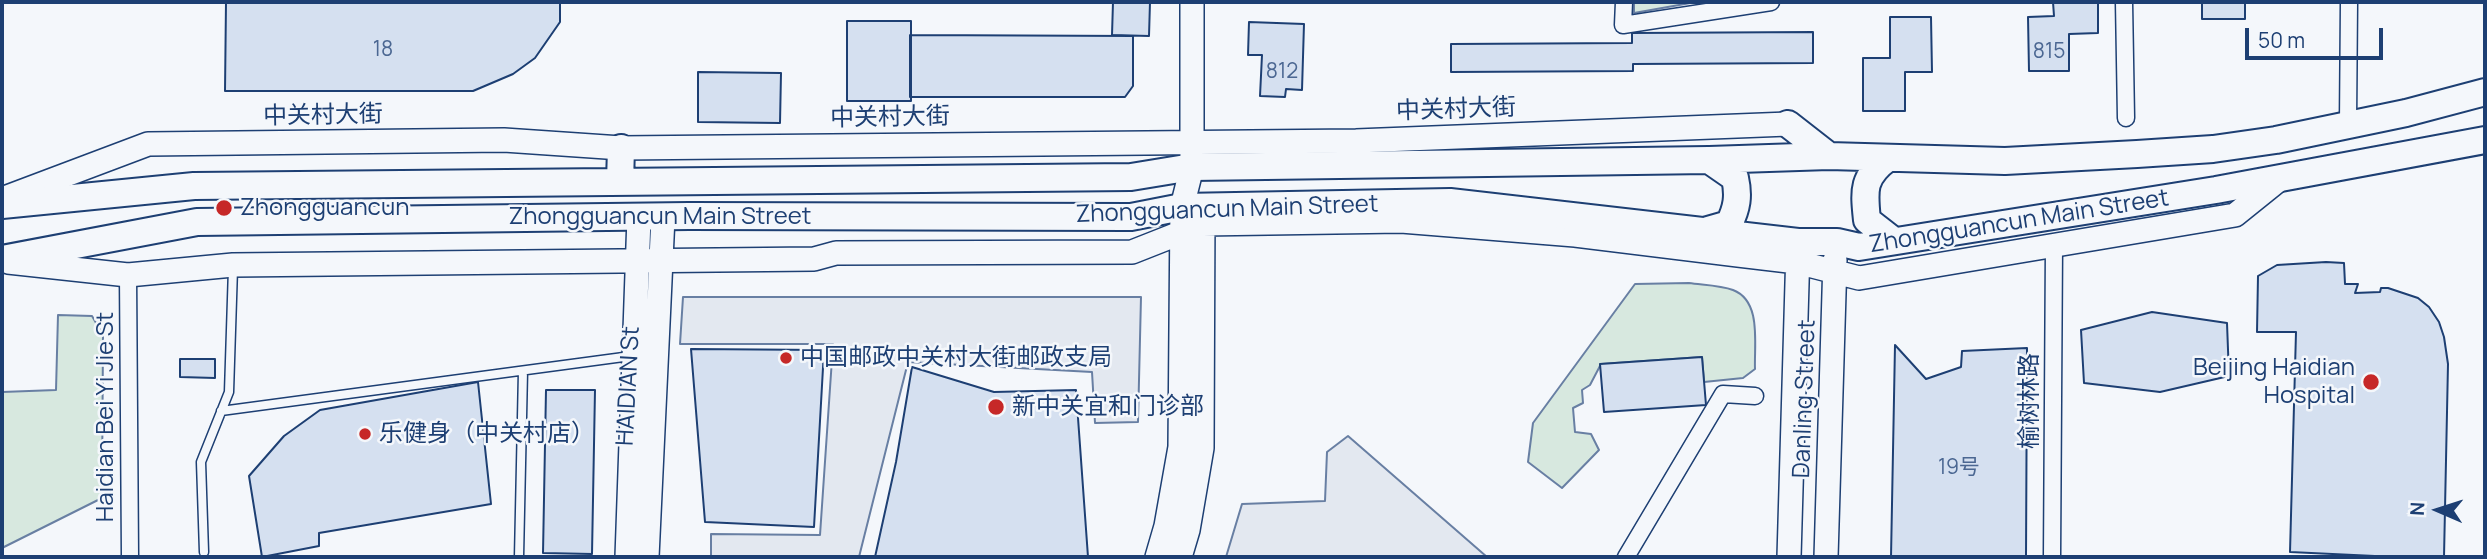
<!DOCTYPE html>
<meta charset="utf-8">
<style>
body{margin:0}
#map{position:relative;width:2487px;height:559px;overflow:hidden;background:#f4f7fb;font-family:Manrope,sans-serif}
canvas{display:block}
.frame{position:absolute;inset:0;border:4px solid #1d3f73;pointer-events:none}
.north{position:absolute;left:2403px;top:475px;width:70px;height:70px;-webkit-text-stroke:5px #f4f7fb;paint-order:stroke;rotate:273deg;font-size:19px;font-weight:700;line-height:28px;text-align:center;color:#1d3f73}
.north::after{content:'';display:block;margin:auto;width:24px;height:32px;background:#1d3f73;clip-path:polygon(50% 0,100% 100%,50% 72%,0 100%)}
.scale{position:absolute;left:2245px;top:28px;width:138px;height:32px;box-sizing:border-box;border:4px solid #1d3f73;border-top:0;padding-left:9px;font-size:21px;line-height:24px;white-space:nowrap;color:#1d3f73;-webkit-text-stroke:5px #f4f7fb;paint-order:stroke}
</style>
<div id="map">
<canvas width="2487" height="559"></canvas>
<div class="frame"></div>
<div class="north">N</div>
<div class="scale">50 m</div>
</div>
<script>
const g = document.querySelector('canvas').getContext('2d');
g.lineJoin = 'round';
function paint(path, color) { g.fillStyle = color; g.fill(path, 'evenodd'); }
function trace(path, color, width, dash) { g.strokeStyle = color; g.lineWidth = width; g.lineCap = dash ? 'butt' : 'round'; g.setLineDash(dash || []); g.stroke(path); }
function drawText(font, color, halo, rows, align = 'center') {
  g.font = font + ' Manrope,"Noto Sans SC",sans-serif'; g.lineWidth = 5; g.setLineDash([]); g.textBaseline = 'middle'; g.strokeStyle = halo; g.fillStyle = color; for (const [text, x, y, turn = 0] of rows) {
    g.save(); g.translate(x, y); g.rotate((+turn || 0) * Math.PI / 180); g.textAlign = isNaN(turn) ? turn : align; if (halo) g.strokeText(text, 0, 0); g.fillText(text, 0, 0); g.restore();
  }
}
const green = new Path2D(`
 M1634,2H1696L1634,13Z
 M1689,283C1703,285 1720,285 1733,290C1762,301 1754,344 1755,369L1743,378L1704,382L1702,357L1601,364L1590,385L1582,390L1583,403L1573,408L1575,432L1591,434L1599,450L1562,488L1528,462L1533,423L1635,284Z
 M58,315L92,316L103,335L102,498L2,548V392L56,390Z`);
paint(green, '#d7e8df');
trace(green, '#687fa3', 2);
const parking = new Path2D(`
 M683,297H1141L1138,422L1095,423L1092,372L908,362L859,557H711V534L820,535L833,344H680Z
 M1348,436L1456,530L1487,557H1226L1242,504L1325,501L1327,452Z`);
paint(parking, '#e3e8f0');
trace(parking, '#687fa3', 2);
const building = new Path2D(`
 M226,2H560V22L535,58L513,74L473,91H225Z
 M1113,2H1150L1149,36L1112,35Z
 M2053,2H2098V33L2069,34V71H2029L2028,17L2054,16Z
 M2202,2H2245V19H2202Z
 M1890,17H1931L1932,72H1905V111H1863V58H1890Z
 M847,21H911V101H847Z
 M1249,22L1304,24L1302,90L1286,89L1285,97L1260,96L1262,55H1248Z
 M1813,32V63L1633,64V71L1451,72V44L1632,43V33Z
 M910,35L1133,36V86L1125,97H910Z
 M698,72L781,73L780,123L698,122Z
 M2326,262L2344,263L2345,284H2358L2355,293L2380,292L2381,288H2388L2418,298L2429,307L2439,322L2444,337L2448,364L2444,557H2396L2290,552L2296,332H2257L2258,276L2277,265Z
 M2152,312L2227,323L2229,376L2160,392L2084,383L2081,330Z
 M1895,345L1926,379L1961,367L1962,351L2027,348L2026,557H1891Z
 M691,349L824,350L814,527L705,522Z
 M1702,357L1706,405L1604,412L1600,364Z
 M180,359H215V378L180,377Z
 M912,367L994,392L1076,390L1088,557H875L896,462Z
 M478,382L491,504L319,533V546L262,557L249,476L284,436L320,410Z
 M546,390H595L592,554L543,553Z`);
paint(building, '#d5e0f0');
trace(building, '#1d3f73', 2);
const lane = new Path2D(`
 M221,411L631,356
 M204,552L201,462L229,392L233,268
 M519,557L523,371`);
const street = new Path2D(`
 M1624,2L1623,25L1771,2
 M2124,2L2126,118
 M2348,123L2349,2
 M128,275L130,557
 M1626,557L1723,394L1755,396
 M2052,557L2054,245`);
const secondary = new Path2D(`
 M2,199L148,144L504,140L621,148L1356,141L1788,124
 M8,262L128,275L233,265L814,259L836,253L1132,252L1203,224L1401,221L1575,235L1738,255L1797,262L1859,278L2235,215L2281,178
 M627,557L639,217
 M647,557L663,217
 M1157,557L1166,526L1180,447L1182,207L1192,167V2
 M1180,557L1188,530L1202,448L1203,210
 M1789,557L1798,249
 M1826,557L1835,260`);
const primary = new Path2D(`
 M1788,124L1829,156
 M1888,158C1862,177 1864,191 1867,220L1894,241
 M620,182L621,148
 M2,205L194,186L1131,177L1192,167L1709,160L1829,156L2005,161L2137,154L2213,149L2276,140L2406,113L2485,92
 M1708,230L1729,224C1737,208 1739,196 1735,178L1709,160
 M2,259L197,222L689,216L1131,217L1182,207L1450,202L1798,242H1837L1859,247L2216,190L2485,140`);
trace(lane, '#1d3f73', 11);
trace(street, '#1d3f73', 19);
trace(secondary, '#1d3f73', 26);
trace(primary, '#1d3f73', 30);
trace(lane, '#f4f7fb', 8);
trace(street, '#f4f7fb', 16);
trace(secondary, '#f4f7fb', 23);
trace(primary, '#f4f7fb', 26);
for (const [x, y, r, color] of [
 [224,208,9,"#c62828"],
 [786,358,7,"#c62828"],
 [2371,382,9,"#c62828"],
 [996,407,9,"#c62828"],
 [365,434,7,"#c62828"]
]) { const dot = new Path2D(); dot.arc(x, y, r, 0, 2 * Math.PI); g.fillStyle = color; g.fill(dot); trace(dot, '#f4f7fb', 2.5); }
drawText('21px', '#4b6792', null, [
 ["18",383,50],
 ["815",2049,52],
 ["812",1282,72],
 ["19号",1959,468]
]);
drawText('24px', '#1d3f73', '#f4f7fb', [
 ["中关村大街",1456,110,-2],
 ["中关村大街",323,116,-1],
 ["中关村大街",890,118,-1],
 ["Zhongguancun Main Street",1227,210,-2],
 ["Zhongguancun Main Street",660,217],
 ["Zhongguancun Main Street",2019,222,-9],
 ["HAIDIAN St",629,386,-87],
 ["Danling Street",1805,399,-88],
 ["榆树林路",2030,401,-90],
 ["Haidian Bei Yi Jie St",106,417,-90]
]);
drawText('24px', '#1d3f73', '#f4f7fb', [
 ["Zhongguancun",240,208],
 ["中国邮政中关村大街邮政支局",800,358],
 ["Beijing Haidian",2355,368,"right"],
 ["Hospital",2355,396,"right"],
 ["新中关宜和门诊部",1012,407],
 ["乐健身（中关村店）",379,434]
], 'left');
</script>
